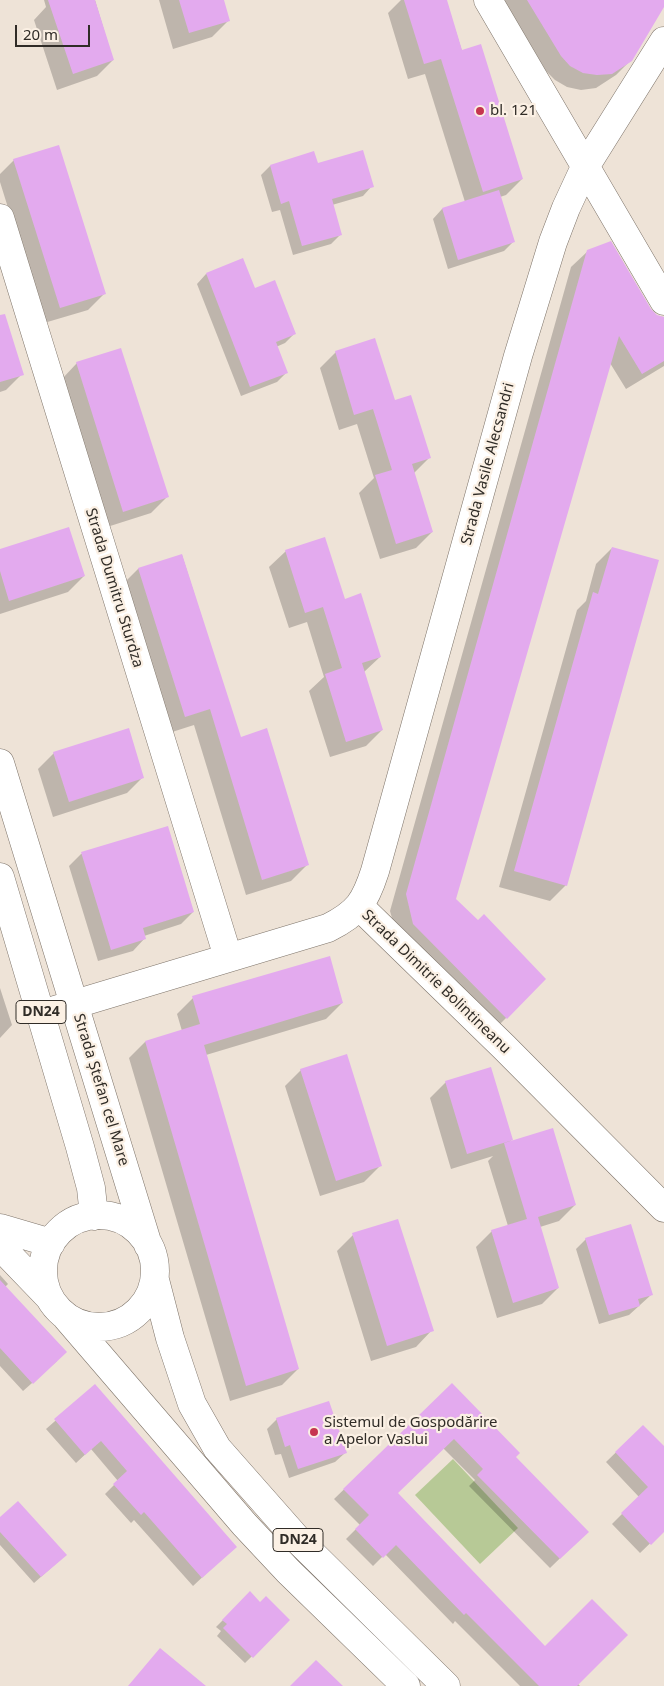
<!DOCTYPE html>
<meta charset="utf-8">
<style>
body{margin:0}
#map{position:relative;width:664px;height:1686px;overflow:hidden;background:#eee3d7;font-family:"Noto Sans",sans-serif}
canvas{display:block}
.scale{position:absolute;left:15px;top:25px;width:75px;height:22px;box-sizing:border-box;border:2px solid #302c27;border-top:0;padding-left:6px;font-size:15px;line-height:18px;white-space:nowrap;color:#302c27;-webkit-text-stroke:4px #fbf0e4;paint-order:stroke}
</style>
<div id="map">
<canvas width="664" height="1686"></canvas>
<div class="scale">20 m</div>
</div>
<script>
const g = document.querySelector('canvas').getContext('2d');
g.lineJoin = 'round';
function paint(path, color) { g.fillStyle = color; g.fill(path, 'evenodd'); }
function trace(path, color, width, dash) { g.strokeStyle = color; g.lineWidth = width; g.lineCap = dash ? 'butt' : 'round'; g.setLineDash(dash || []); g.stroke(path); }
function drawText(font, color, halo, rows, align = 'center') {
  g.font = font + ' "Noto Sans",sans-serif'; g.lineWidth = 4.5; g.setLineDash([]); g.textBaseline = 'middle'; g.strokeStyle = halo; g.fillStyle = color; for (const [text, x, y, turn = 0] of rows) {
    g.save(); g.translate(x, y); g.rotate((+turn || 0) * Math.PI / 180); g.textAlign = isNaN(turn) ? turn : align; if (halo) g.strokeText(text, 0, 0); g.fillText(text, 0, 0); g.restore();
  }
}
paint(new Path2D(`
 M453,1459L518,1528L480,1564L415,1495Z`), '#b7c996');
paint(new Path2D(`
 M44,0H95L113,60L97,76L57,90L34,20L46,7Z
 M159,0H222L228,21L212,37L173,49Z
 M401,0H446L462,51L522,179L506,195L500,197L514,241L504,251L448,269L433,219L442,209L465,202L425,74L408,79L388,13Z
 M504,0H664V5L631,60L616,75L596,88L581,90L567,87L555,80L546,71Z
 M14,160L104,294L88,310L44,323L0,182V174Z
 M317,165L372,186L363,196L332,205L341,234L331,244L293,255L280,210L272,212L261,175L270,166Z
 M588,251L656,316L664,317V366L626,389L610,363L455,899L478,922L545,979L490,1034L398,940L390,911L571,267Z
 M206,274L254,289L295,333L285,343L276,347L286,373L277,382L241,396L197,284Z
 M0,329L22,374L6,390L0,392Z
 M336,352L394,401L429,458L414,473L432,532L416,548L380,559L359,493L374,478L357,424L339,430L320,368Z
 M77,363L167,497L151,513L107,527L61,380Z
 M612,548L566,885L550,901L499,887L577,610L586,601L596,564Z
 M0,550L84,576L68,592L0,614Z
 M286,551L344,600L380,657L364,672L382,730L366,746L330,757L309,691L324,677L307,622L289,628L269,567Z
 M182,555L240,738L307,865L291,881L246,895L194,725L169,733L122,585L138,569Z
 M54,753L143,777L127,793L53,817L38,769Z
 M167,827L193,912L181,924L144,936L145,938L133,951L98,961L69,866L81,854Z
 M0,988L12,1025L0,1038Z
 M193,998L342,1003L326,1019L206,1055L298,1369L282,1385L230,1401L129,1058L145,1042L182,1031L177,1014Z
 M301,1070L380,1166L364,1182L320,1196L285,1086Z
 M446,1082L512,1139L508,1144L575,1205L559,1221L540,1227L558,1288L542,1304L497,1318L476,1247L492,1231L508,1226L488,1161L493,1156L451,1169L430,1098Z
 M353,1235L432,1330L416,1347L371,1361L337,1251Z
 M586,1239L651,1295L629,1315L599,1324L576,1249Z
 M0,1275L8,1284L5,1287L57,1361L23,1391L0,1366Z
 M452,1385L514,1457L587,1532L550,1568L469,1486L475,1480L443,1448L397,1493L580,1686H520L455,1621L453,1624L385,1554L373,1566L346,1539L360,1525L334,1499Z
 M95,1386L226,1555L193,1586L134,1520L131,1523L105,1494L118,1481L91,1449L76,1463L46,1429Z
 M277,1419L345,1453L335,1462L289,1478L281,1454L275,1455L267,1429Z
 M643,1426L664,1448V1530L640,1553L612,1524L639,1497L606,1462Z
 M0,1519L59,1561L34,1583L0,1545Z
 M250,1593L260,1603L289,1620L245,1663L217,1636L221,1631L216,1627Z`), '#0003');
paint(new Path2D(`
 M48,0H95L114,60L73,74Z
 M179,0H224L230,21L189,33Z
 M404,0H447L462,50L481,44L523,179L483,192L441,59L424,64Z
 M527,0H664V7L632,61L612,74L597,75L583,73L570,66L561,56Z
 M59,145L106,294L60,308L13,159Z
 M363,150L374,187L332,199L342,235L302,246L289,201L281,204L270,165L314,151L318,163Z
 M499,190L515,242L458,260L442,208Z
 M611,241L651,309L657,315L664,317V361L642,374L619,336L456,899L478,920L484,914L546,979L507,1019L413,924L406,894L587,250Z
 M243,258L255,288L275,280L296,334L276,342L288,373L250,387L206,273Z
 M5,314L24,375L0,382V315Z
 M375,338L395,400L411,395L431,458L412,464L433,532L396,544L375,475L392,470L373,409L354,415L335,351Z
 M121,348L169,497L123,512L76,362Z
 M69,527L85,576L9,601L0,571V549Z
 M325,537L345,599L361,593L381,657L362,663L383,730L346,742L325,674L342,668L323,607L305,613L285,550Z
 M612,547L659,560L567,886L514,871L593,592L598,594Z
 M182,554L241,737L267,728L309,865L262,880L210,709L185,717L138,568Z
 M129,728L144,778L69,802L53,752Z
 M168,826L194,912L143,928L146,939L111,950L81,852Z
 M330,956L343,1003L204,1045L299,1369L246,1386L145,1041L200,1024L192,996Z
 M347,1054L382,1166L336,1181L300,1069Z
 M491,1067L513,1140L467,1154L445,1081Z
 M553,1128L576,1205L538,1217L559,1288L513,1303L491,1230L527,1219L504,1143Z
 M398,1219L434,1331L387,1346L352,1233Z
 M631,1224L653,1295L638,1299L640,1306L609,1315L585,1238Z
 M0,1280L67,1352L33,1384L0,1348Z
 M452,1383L520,1453L516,1457L589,1532L560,1559L477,1475L483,1469L454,1439L398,1493L545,1646L592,1599L628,1635L577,1686H539L466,1613L464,1615L396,1545L383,1558L355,1529L369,1515L343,1489Z
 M95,1384L237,1547L202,1578L144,1512L141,1515L113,1484L127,1471L101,1441L85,1455L54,1419Z
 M329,1401L347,1453L298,1469L290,1445L285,1447L276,1418Z
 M643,1425L664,1446V1532L651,1545L621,1513L648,1487L615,1452Z
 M18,1501L67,1555L41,1577L0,1532V1517Z
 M250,1591L260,1602L266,1596L290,1620L253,1658L223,1628L227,1624L222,1620Z
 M160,1648L206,1686H128Z
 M316,1660L343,1686H290Z`), '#e3aaee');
const minor = new Path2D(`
 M488,0L664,301
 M0,218L228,957
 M360,907L504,1047L664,1208
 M42,1014L328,928C358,913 365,902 375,871L518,356L553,242L566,208L585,167L664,41`);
const major = new Path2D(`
 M0,763L148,1245
 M0,877L80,1147L91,1188L94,1216
 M43 1271a56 56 0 1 1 112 0a56 56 0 1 1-112 0Z
 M0,1228L51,1243
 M0,1246L50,1298
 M155,1280L170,1338L192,1404L217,1448L299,1541L446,1686
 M67,1318L244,1524L288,1571L406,1686`);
trace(minor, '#7e746a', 29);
trace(major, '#7e746a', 29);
trace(minor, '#fff', 28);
trace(major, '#fff', 28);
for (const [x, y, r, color] of [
 [480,111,5,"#c6354f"],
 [314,1432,5,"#c6354f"]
]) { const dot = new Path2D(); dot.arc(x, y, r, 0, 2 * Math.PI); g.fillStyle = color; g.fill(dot); trace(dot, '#fbf0e4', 2); }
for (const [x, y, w] of [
 [41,1012,50],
 [298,1540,50]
]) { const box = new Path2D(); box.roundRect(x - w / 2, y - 11.5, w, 23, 4); g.fillStyle = '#fbf0e4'; g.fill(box); trace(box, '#302c27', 1); }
drawText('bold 14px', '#302c27', null, [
 ["DN24",41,1012],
 ["DN24",298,1540]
]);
drawText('15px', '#302c27', '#fbf0e4', [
 ["bl. 121",490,111],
 ["Sistemul de Gospodărire",324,1423],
 ["a Apelor Vaslui",324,1440]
], 'left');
drawText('15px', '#302c27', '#fbf0e4', [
 ["Strada Vasile Alecsandri",488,464,-75],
 ["Strada Dumitru Sturdza",114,588,73],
 ["Strada Dimitrie Bolintineanu",436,982,44],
 ["Strada Ștefan cel Mare",101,1090,73]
]);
</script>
